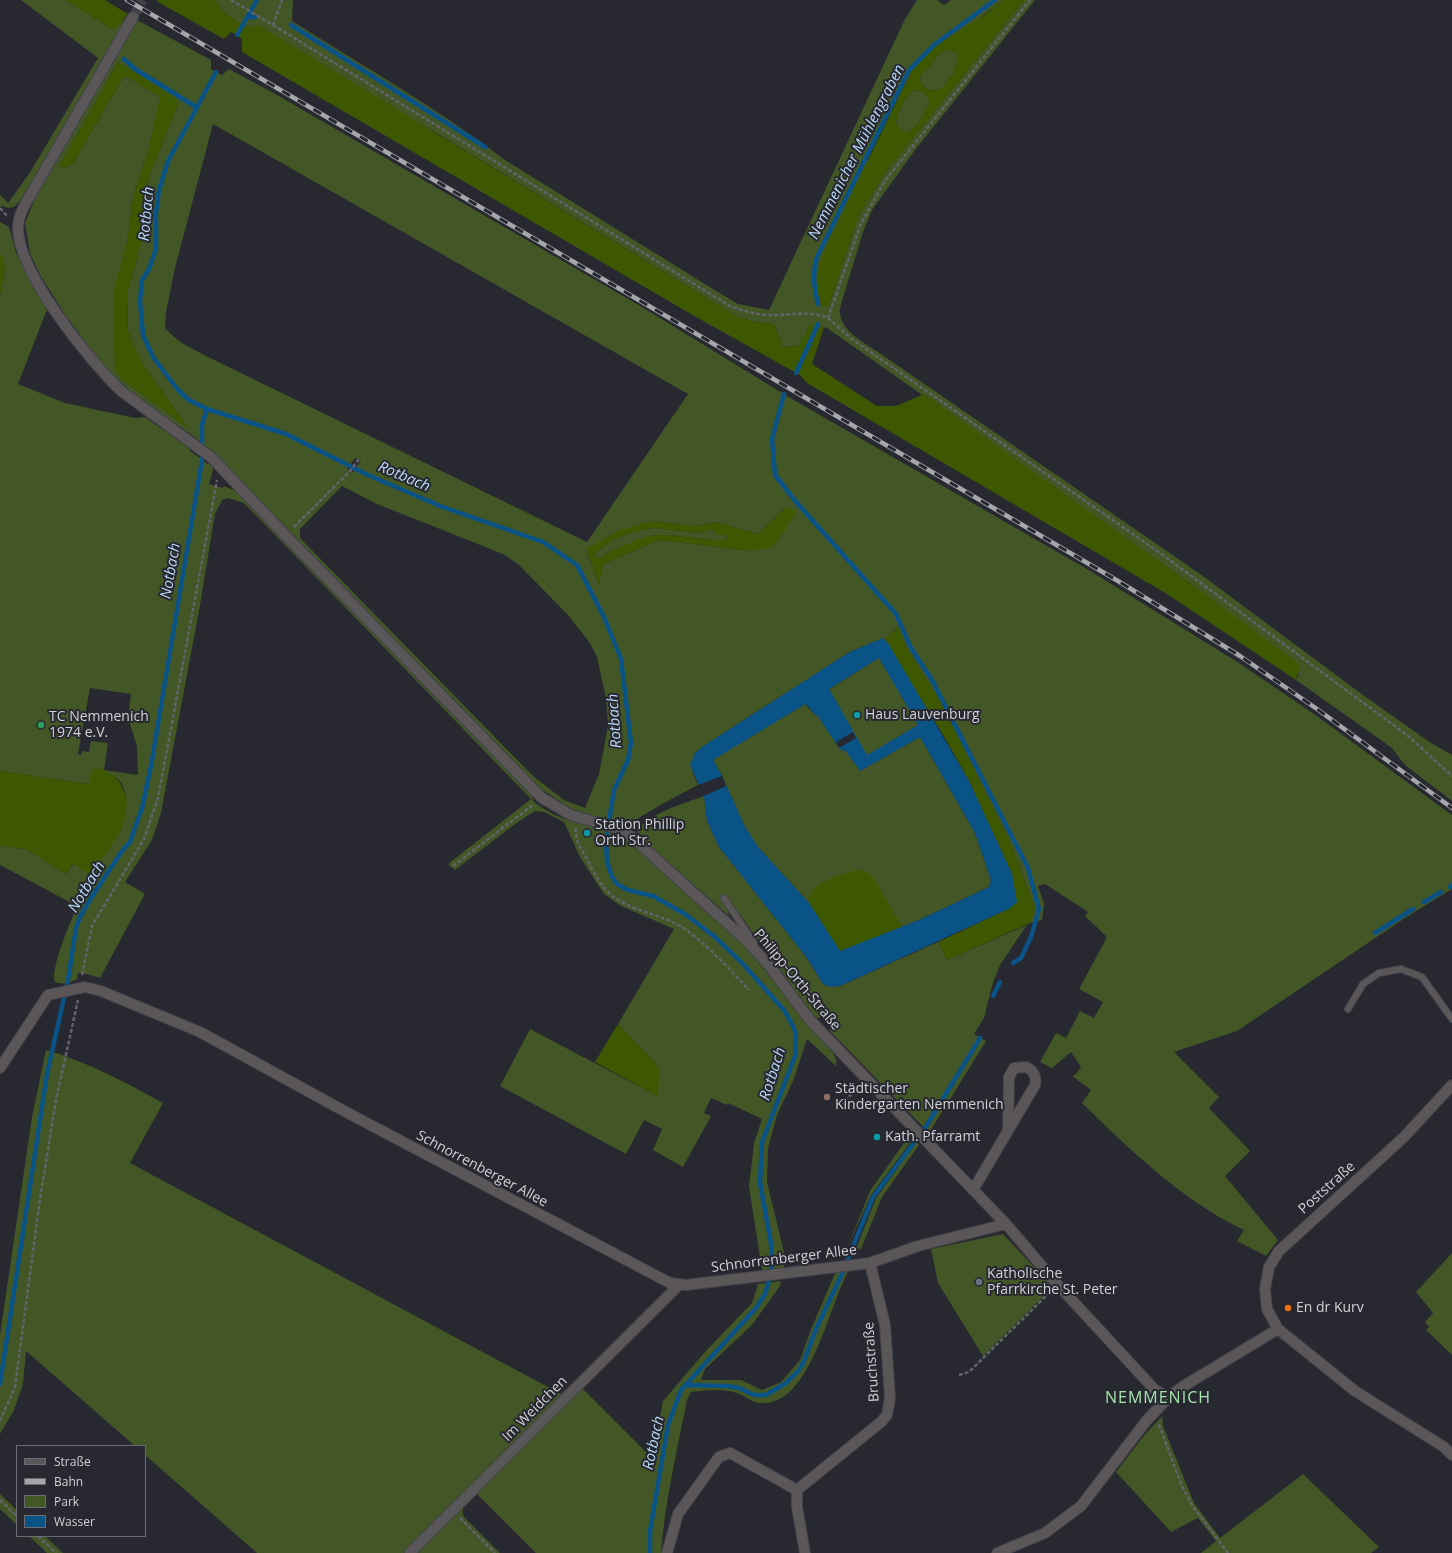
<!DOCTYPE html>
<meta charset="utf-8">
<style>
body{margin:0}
#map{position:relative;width:1452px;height:1553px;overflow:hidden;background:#272830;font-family:"Open Sans",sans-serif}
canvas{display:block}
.legend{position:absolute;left:16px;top:1445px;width:130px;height:92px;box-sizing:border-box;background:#272830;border:1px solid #6b6c73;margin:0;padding:5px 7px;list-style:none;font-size:12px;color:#d1d1d7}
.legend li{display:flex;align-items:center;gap:8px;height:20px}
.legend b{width:20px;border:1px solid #6b6c73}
</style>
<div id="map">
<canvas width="1452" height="1553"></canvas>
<ul class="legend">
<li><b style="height:5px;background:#5b5759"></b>Straße</li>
<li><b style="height:5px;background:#a6a6ad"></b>Bahn</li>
<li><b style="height:11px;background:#435626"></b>Park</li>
<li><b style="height:11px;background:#0a5387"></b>Wasser</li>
</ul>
</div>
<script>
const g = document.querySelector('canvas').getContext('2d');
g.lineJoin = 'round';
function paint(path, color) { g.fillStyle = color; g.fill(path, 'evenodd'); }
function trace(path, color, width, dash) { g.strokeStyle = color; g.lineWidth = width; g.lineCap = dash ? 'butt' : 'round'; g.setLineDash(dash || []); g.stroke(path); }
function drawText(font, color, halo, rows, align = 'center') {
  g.font = font + ' "Open Sans",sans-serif'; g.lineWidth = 4; g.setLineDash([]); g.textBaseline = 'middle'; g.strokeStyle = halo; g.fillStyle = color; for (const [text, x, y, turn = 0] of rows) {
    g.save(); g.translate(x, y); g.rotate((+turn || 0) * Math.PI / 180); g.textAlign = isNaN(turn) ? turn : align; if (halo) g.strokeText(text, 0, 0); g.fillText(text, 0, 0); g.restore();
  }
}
paint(new Path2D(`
 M21,0H65L114,30L117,25L129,15L20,201C15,207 11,210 3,206L0,207V195L8,203L29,174L98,58Z
 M213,0H293L292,21C363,66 439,109 505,160L713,289L738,304L769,310L905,19L917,0H937L944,5L951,0H1003L911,72L869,155L829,305L858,217L884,174L1024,0H1035L915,150L872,210L863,232L842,301C841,305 839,310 840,313C841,332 868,345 881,354L1203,576L1363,695L1428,741L1452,755V801L1405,765L1392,748L1296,680L1299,674L1194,586L827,328L808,325L806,333L798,346L783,347L774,324L756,322L738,317L435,132L247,28L223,12L218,4Z
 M137,20L211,60V69L222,75L229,69L277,95L642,307L787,396L1092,572L1239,663L1314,714L1452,815V889L1408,916L1237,1031L1174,1052L1219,1097L1209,1108L1250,1151L1225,1176L1278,1240L1266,1256L1237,1241L1244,1230C1183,1201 1130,1150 1082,1103L1091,1090L1072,1076L1075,1075L1081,1067L1071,1052L1052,1068L1040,1062L1056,1033L1066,1038L1080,1011L1094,1018L1103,1002L1079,989L1106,939V936L1085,916L1088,912L1045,884L1038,886L1044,904L1042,920L1030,923L1035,908L1010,842L943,706L907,649L898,627L884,640L883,638L848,653L705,745L695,753L693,773L698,785L662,804L629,824L622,825L572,809L541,789L272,516L217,455L189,433L141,401L105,368L66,316L40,275L30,253L25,223L37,193ZM118,62L178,104L149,177L143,236L127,295L128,332L143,364L188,428L122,380L127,243L133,197L148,151L161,97L127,77L123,78L73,163L66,168L59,166ZM213,124L688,394L587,542L204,355C189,347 176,341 165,328L166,312L175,268ZM355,458L361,460L353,472L347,469ZM342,486L377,504L503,554L518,564L568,615L590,643L597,657L606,699L608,726L599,774L585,808L564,800L533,776L300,538V529ZM786,507L751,551L660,540L603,564L599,585L586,550L651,521L694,526L717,522L758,534Z
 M949,50L958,54C958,68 950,79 941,89L931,91L921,84L920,77L940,53Z
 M914,90C923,91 927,94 930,102L918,124L908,132H903L896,123C898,111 904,98 914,90Z
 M0,222L9,227L16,253L48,310L46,312L18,384L65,403L135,418L145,417L189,448L190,451L208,464L212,465L213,470L209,484L223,488L224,486L236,491L528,791L532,795L533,801C544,810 559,818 574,822C593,828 612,829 629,841L742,942L833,1053L836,1059V1066L807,1039L793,1081L777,1115L768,1148L767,1182L786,1261L783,1268L762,1270L749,1186L754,1143L762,1119L728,1103L727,1105L711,1098L704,1113L711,1116L683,1167L653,1150L662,1129L644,1120L626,1154L500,1086L530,1029L657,1096L656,1064L618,1024L674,929L621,906L604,894L580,857L564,822L544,812L535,811L515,824L455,870L448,864L531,799L244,503L228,498L222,500L215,514L199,611L161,813L152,840L125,882L145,894L100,978L87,974L78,973L77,979C70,983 63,985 55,982C50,968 71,921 77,906L0,865V846L26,849L66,874L126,797C125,793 124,788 122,784C117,777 103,767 94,769L89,784L0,771V294C3,282 9,264 0,253ZM90,688L131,694L128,718L137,746L138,775L104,770L108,743L91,741L89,752L82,751L81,755L78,754Z
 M655,528L698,533L711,529L720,535H725L727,537L726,540C703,541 680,534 657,535C643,536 622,547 609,552L603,557L596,558L595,555C610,537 633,531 655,528Z
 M879,658L919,725L866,756L829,689Z
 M805,704L816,716L817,715L840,748L842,751L845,750L860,771L920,737L975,833L991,880L989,887L919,920L840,951L809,903L758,847L745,827L722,776L712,760Z
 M704,796L707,821L719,847L807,958L823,984L830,987L840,986L938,942L947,960L1027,925L1000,965L993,982L984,1018L974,1034L986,1041L929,1133L829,1030L833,1027L823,1016L816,1019L726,896L721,898L728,910L729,916L638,836L637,830C652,812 683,804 704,796Z
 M46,1050C88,1062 125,1082 163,1103L130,1163L561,1394L575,1381L652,1458L663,1401L704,1353L752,1303L758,1284L781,1281L780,1286L752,1325L705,1369L701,1380H741L762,1390L781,1382L800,1360L812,1327L836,1271L849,1270C829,1304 811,1405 762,1403C752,1403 747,1397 739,1394C725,1388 707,1390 691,1392L687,1400C677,1451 665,1501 661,1553H536L477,1494C469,1501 460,1505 464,1517L500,1553H257L145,1455V1446H135L26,1351L23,1384L14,1410L0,1434V1335L32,1117Z
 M909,1136L913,1139L871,1195L846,1251L870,1191Z
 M916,1142L919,1145L882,1197L861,1249H856L876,1198Z
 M1003,1234L1053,1287L983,1356L938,1283L931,1249Z
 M1452,1253V1355L1426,1330L1429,1327L1425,1322L1433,1313L1416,1292Z
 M1162,1416L1163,1426L1194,1503L1220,1538L1303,1474L1379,1547L1371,1553H1201L1216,1541L1198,1518L1171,1532L1116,1472L1142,1438Z
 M0,1494L17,1510V1525L0,1509Z
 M29,1536H45L63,1553H47Z`), '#435626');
paint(new Path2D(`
 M65,0H105L128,14L114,30Z
 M157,0H213L218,4L223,12L247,28L258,25L280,38L738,317L756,322L774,324L783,347L798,346L806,333L808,325L824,327L812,364L877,406H896L924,394L1194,586L1300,665L1296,680L1167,594L807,383L800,375L696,317L242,52V39L231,32L224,39L158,2Z
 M1003,0H1024L884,174L858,217L829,305L822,306C814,284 817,271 824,250L911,72L935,46L986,14ZM949,50L958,54C958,68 950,79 941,89L931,91L921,84L920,77L940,53ZM914,90C923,91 927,94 930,102L918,124L908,132H903L896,123C898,111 904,98 914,90Z
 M118,62L175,97L178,104L149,177L143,236L127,295L128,332L143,364L189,429L122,380L115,370L113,309L114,289L127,243L133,197L148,151L160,97L127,77L123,78L73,163L66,168L59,166Z
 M0,253C9,264 3,282 0,294Z
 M786,507L797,512L773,547L751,551L660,540L603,564L599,585L586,549L620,530L651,521L694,526L717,522L758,534ZM655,528L698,533L711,529L714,531L715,535H725L727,537L726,540C703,541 680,534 657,535C641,536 624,546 609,552L603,557L596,558L595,555C610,537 633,531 655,528Z
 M898,627L907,649L943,706L1010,842L1035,908L1030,923L947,960L938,942L1010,908L1012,874L969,781L945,738L884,640Z
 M98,768C124,775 132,801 123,825C117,840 100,861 91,875L73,864L66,874L26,849L0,846V771L89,784L91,772L94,769Z
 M856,870L866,871L874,879L902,927L840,951L809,903C809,881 839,876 856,870Z
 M618,1024L656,1064L660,1073L657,1096L595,1062Z`), '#3e5802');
paint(new Path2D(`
 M883,638L888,643L969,781L1012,874L1017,902L1010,908L840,986L830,987L823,984L807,958L719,847L707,821L704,796L690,765L695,753L705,745L848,653ZM879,658L918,725L867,755L829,689ZM805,704L808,706L816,716L817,715L839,748L842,751L845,750L860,771L920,737L975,833L991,880L989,887L919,920L840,951L809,903L758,847L745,827L722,776L713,760Z`), '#0a5387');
paint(new Path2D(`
 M853,732L856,738L839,748L836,742Z
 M722,776L726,786L704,796L698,785Z`), '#272830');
trace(new Path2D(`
 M247,17H255
 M291,25L485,147
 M237,35L257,0
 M124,59L135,69L196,107
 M216,72L168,161L159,190L156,213V249L149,269L142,280L140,301L143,335L153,357L178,390L189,400L207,409L286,434L368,475L440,506L543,542L577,565L604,617L621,659L631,743L628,760L614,790L606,840L607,862L612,877L617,884L628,890L653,896L685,914L715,937L742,963L784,1010L792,1024L796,1034L795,1056L762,1142L760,1183L771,1243L772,1270L765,1294L756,1308L681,1390L668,1425L650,1531V1553
 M818,304C814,287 812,274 817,257L909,70L934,45L995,0
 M796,373L818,324
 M784,394L772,439L775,475L797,503L896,614L911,648L932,680L1028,868L1039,909L1031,937L1021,958L1013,963
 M1450,887L1452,885
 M1424,902L1441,892
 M1375,933L1413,909
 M993,996L1000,982
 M0,1384L47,1074L68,980L76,928L80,917L91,898L122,851L130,842L142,808L151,766L202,460V425L207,409
 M685,1385L727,1386L739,1388L754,1395H766L786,1383L799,1370L804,1361L816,1329L841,1276L873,1197L925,1128L980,1038`), '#0a5387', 4.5);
trace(new Path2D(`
 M133,17L143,0`), '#404149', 10, [10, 5]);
const lane = new Path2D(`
 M724,898L754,943
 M1348,1009L1363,984L1379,973L1401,969L1422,977L1452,1019`);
const street = new Path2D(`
 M133,17L34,189C27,201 18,214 18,228C18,273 89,360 121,391L212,458L286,536L542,798L571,815L625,831L748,942L771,968L810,1020L1006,1224L1058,1285L1155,1390L1169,1397L1182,1387L1278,1329
 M0,1068L48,995L85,987L101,991L200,1032L346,1112L670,1283L686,1285L870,1263L918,1246L1006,1224
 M1452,1085L1404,1137L1279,1251L1269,1267L1265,1289L1267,1309L1278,1329L1355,1391L1444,1447L1452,1455
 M973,1190L1035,1085C1037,1077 1033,1070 1026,1067L1014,1068L1009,1077L1008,1130
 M797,1490L881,1422L887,1415L890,1398L885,1325L870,1263
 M797,1490V1507L805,1553
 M410,1553L679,1285
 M667,1553L678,1514L719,1457L730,1453L797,1490
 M997,1553L1045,1533L1081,1506L1147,1420L1169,1397`);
trace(lane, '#42434b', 8);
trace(street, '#42434b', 12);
trace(new Path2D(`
 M231,0L273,25L282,0
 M273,25L730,306C741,310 753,314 766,315C786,316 809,310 828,318L860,226L884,182L1030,0
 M0,208L8,217
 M828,318L853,340L1156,550L1407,735L1452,776
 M294,527L350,471L359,459
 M576,828C574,839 581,849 587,859C593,871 599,883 608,892C628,912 662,913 685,929C709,946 729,969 749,990
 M453,866L534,804
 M82,975L92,926L144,839L158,798L217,480
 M837,1110L858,1087
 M959,1375L969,1372L1050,1292
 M0,1421L15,1387L40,1199L56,1100L78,1000
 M1158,1425L1160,1427L1181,1484L1192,1505L1228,1553
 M0,1500L17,1516
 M460,1518L495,1553
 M38,1536L56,1553`), '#63636b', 2.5, [4, 2]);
trace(lane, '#5b5759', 6);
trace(street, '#5b5759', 10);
const rail = new Path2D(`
 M127,0L1118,581L1240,656L1317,709L1452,808`);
trace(rail, '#a6a6ad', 4.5);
trace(rail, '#272830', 3, [9]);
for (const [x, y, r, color] of [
 [857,715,4,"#0f9aa8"],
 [41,725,4,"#2e9e5b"],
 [587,833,4,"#0f9aa8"],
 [827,1097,4,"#8d6e63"],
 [877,1137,4,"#0f9aa8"],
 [979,1282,4,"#6b7280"],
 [1288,1308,4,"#e8710a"]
]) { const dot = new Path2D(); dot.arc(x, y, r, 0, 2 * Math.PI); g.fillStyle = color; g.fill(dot); trace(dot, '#272830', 1.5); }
drawText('14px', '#d1d1d7', '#272830', [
 ["Haus Lauvenburg",865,715],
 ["TC Nemmenich",49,717],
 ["1974 e.V.",49,733],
 ["Station Phillip",595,825],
 ["Orth Str.",595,841],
 ["Städtischer",835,1089],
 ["Kindergarten Nemmenich",835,1105],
 ["Kath. Pfarramt",885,1137],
 ["Katholische",987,1274],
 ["Pfarrkirche St. Peter",987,1290],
 ["En dr Kurv",1296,1308]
], 'left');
drawText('14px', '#d1d1d7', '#272830', [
 ["Philipp-Orth-Straße",797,980,50],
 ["Schnorrenberger Allee",482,1169,28],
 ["Poststraße",1327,1188,-42],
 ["Schnorrenberger Allee",784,1259,-7],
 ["Bruchstraße",872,1362,-94],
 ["Im Weidchen",535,1409,-45]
]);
drawText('italic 15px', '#b8d9f8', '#272830', [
 ["Nemmenicher Mühlengraben",857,152,-63],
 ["Rotbach",147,214,-85],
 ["Rotbach",404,477,23],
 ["Notbach",171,571,-80],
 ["Rotbach",615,721,-94],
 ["Notbach",87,887,-59],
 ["Rotbach",773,1074,-72],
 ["Rotbach",654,1443,-78]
]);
g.letterSpacing = '1px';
drawText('16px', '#a5e4ac', '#272830', [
 ["NEMMENICH",1158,1398]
]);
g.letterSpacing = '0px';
</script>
